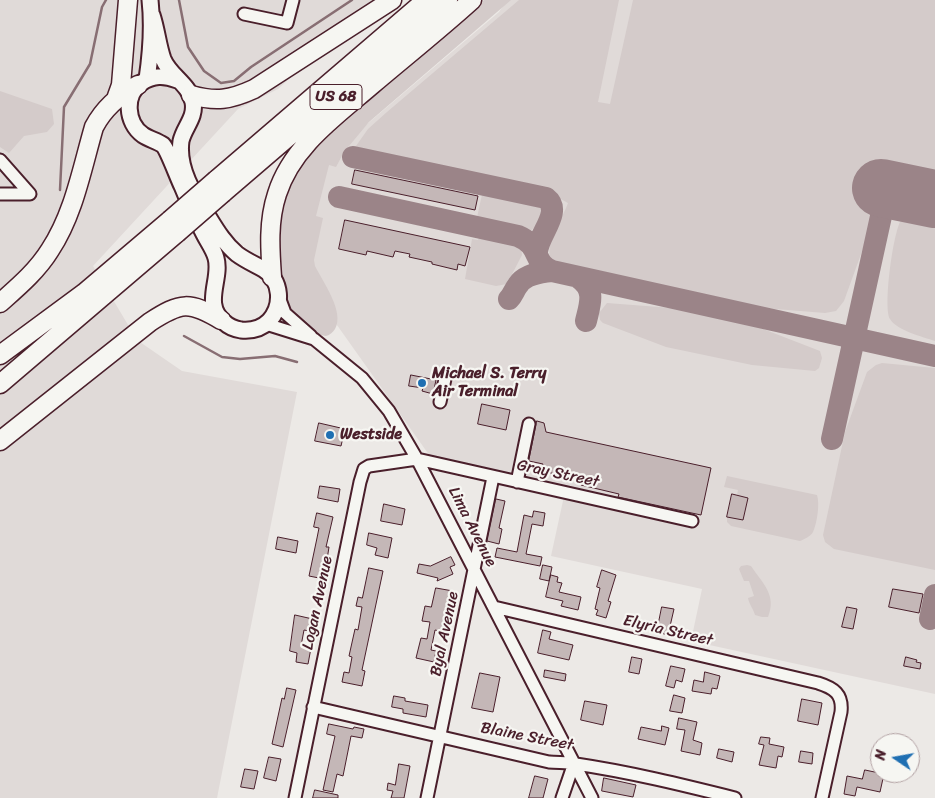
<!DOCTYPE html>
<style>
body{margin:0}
#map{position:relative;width:935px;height:798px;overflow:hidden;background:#ece9e6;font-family:Sriracha,sans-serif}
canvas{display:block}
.north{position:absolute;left:870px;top:733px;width:50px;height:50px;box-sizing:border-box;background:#f6f6f2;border:1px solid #b1a0a2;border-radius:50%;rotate:282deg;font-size:14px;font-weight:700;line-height:20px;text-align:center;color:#4a1f2b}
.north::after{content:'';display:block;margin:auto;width:18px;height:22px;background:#1f6fb2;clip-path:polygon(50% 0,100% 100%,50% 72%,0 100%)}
</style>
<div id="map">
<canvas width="935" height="798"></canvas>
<div class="north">N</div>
</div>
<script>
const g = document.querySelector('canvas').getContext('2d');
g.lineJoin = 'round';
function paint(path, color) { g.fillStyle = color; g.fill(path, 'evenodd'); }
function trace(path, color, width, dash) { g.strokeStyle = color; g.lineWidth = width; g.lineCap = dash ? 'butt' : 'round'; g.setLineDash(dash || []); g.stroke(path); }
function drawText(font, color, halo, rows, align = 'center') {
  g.font = font + ' Sriracha,sans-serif'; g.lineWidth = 4.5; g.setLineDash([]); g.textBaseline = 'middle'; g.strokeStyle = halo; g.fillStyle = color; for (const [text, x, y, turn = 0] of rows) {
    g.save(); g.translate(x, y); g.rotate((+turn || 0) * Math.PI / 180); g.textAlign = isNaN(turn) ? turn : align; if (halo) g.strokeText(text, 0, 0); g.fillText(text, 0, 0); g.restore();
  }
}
paint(new Path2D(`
 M0,0H377L278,89L238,109L93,266L137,340L182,371L297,392L217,798H0Z
 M507,0H935V694L691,641L702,589L551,556L566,487L432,459L327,311L291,239L307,175L499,12Z`), '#e0dad8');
paint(new Path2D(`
 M484,0H511L369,122L344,152L336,167L329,165L316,216L323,218L314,260L315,266C323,282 345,312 335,329C333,332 330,335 326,336C318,336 309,326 303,322C297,317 290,313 287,306C274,274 274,217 287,185C291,174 301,163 307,153Z
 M519,0H619L598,102L610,104L633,0H935V176L881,165L865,243L844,301L836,311L825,313L763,308L552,262C542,247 563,218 568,203L546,191L360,151L356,146L368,129L387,112Z
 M0,91L52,109L54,124L47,132L24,136L9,153L0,147Z
 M483,190L542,203L545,205C544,214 536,229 527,233L476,222Z
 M919,213L935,216V341C923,337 896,330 890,319C883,307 893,233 901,220C905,214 913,214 919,213Z
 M480,235L518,243L521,247L522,255L507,284L496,286L465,279L472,239L478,240Z
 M607,303L672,308L758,327L820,351L822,358L819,368L815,371L752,365L666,347L603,323L600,320L599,313Z
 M882,363L935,368V570L834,549L825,542L823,535L845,432L867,372L876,365Z
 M727,476L817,495C820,504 817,523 813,532C811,536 805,539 800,541L731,526L727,522V517L743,520L748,498L737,495L738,490L724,487Z
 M747,565L751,566C763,584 777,595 768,617H762L755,615C753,608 749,604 748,598L754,596L749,581H744L739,569L741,566Z`), '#d4cbca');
trace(new Path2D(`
 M179,0L188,47L204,71L221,83L234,81L251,67L352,0
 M60,190L64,107L90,64L102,7L106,0
 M184,336L222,357L240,359L275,356L297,362`), '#886e73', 2.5);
trace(new Path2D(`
 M353,157L546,198C564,212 536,236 537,254
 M339,197L518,236C542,246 532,263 552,271L935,356
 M579,278C596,290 590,304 586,321
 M509,299C513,295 514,290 518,285C524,275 541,272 552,271
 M832,439L887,189
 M930,619L935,595`), '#9b8488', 22);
trace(new Path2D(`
 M881,188L935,199`), '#9b8488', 58);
const building = new Path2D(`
 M355,170L478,196L475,210L352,184Z
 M345,220L470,247L465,266L458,264L457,270L432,264V262L409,257L410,254L395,251L393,257L367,251L366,255L339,249Z
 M411,375L436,380L433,394L422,391L423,388L409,386Z
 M482,404L510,410L506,430L478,424Z
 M537,421L544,423L546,432L711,468L701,515L618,497L619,494L581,485L582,480L542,471L543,464L529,461Z
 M319,423L345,429L341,446L315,441Z
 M320,486L340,489L338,502L318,498Z
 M732,494L748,498L743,520L727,517Z
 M496,499L505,501L499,528L502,529L499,544L487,541Z
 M384,504L405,509L402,525L381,521Z
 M534,511L545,513L543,526L532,524L526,554L542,557L540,566L495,557L497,548L517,552L524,515L532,517Z
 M317,513L333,517L326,547H329L324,579L309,576L317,538L319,528L314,527Z
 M369,533L392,538L388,558L375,555L377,548L367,545Z
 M278,537L298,541L296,553L276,549Z
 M451,557L455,565L450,567L453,574L437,581L438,578L417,573L419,564L430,566Z
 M543,565L552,567L549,581L540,579Z
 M369,568L383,571L362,670L365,671L362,686L342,682L344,672L349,673L352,657L349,656L355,629L358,630L362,607L356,606L358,597L362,598Z
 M602,570L616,575L608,601L611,602L606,618L596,615L598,610L595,609L600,588L597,587Z
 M551,575L558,577L557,582L562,583L559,592L581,597L578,610L561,606L563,601L546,597Z
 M436,588L453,591L444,632L435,630L431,650L436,651L434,662L416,658L421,638L427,639L430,622L422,621L425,606L431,607Z
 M893,589L923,594L919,613L889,607Z
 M662,607L674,609L668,635L657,632Z
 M847,607L857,609L853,629L842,627Z
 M295,615L317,620L314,632L304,630L301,646L311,648L308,664L296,662L297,653L290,651Z
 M543,630L551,632L549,639L573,645L569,660L538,653Z
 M632,657L642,659L639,674L629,672Z
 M906,657L917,660L916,662L921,663L920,669L904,666Z
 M671,666L685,669L682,682L676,680L674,688L666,686Z
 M545,670L566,674L565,681L544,677Z
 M705,672L720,676L717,689L712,688L711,694L692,691L694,680L703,682Z
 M480,673L500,677L493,712L472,708Z
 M287,688L296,690L283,747L272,744L282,698L284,699Z
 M674,695L685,698L682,713L670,711Z
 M394,696L405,698V701L428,705L426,717L403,713V709L392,707Z
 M802,699L822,703L818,725L798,721Z
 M585,701L607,705L603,725L581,720Z
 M679,718L697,722L693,740L702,743L700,755L681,751L685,730L677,729Z
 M329,724L353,729L354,727L364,729L362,738L351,736L343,776L337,774L333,792L323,790L335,736L327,734Z
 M662,726L669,728L665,745L638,739L641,727L661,731Z
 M761,737L770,738L769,744L784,747L782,757L778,756L776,768L759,765L764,745L759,744Z
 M719,749L734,752L732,762L717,758Z
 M801,751L813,753L812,764L799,762Z
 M269,757L281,759L276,781L264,778Z
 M399,764L410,766L404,798H391L393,791L387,790L388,783L395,785Z
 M245,769L258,771L254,789L241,787Z
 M865,770L884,774L880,792L857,787L855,796L844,794L847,776L862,779Z
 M535,776L548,779L543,798H529Z
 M604,778L636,785L633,797L602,791Z
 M315,790L338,795V798H313Z`);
paint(building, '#c4b7b7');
trace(building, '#4a1f2b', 1);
const minor = new Path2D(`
 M244,14L287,23L293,0
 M0,160L30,194H0
 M279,297L285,313L311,336
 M266,324L314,339L362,378L389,411L417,459L592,798
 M440,402L445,379
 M517,482L529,424
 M494,607L818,683C834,688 843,694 841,712L822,798
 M313,707L549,762C558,763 567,762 576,764C630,772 683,785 735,798
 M295,798L360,482L364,469L369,466L417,459L692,521
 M427,798L493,477
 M562,798L574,763`);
const major = new Path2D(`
 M152,15C157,30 158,45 163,59C170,76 189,84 193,102C196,118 184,127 181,141C177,169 195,196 209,218C217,231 225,244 237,254C245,260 254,264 263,269C282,280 283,306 269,321C261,329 251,331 241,330C235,329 229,327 224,322C202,304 222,279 216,258C214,250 208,242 204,234C196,219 189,203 182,186C178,178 168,150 163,145C157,141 149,139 143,135C126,123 124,95 141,83C153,75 164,75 177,80
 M147,79C151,52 153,27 150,0`);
const highway = new Path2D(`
 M191,95C216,102 230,100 254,89L392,0
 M116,99L121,85L128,0
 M216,180L426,0
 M223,193L448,0
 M272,277C270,249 268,221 277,194C292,146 336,116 373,84C406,56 440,29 472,0
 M0,303C18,287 37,271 50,250C74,214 82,168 94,127C104,108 119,95 138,85
 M0,355L84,293L170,220
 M0,384L177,233
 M0,441L150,322C181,302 189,301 221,320`);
trace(minor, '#4a1f2b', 15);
trace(major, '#4a1f2b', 19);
trace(highway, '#4a1f2b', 21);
trace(minor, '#f6f6f2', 11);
trace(major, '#f6f6f2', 15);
trace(highway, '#f6f6f2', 18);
const highwayBridge = new Path2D(`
 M170,220L216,180
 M177,233L223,193`);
trace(highwayBridge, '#4a1f2b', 21, []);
trace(highwayBridge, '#f6f6f2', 18);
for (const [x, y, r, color] of [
 [422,383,5,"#1f6fb2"],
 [330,435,5,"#1f6fb2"]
]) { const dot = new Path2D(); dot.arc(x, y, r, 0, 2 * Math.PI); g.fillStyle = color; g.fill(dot); trace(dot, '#f6f6f2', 2); }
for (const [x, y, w] of [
 [336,97,52]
]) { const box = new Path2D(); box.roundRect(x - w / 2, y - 12.5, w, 25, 4); g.fillStyle = '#f6f6f2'; g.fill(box); trace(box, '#4a1f2b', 1); }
drawText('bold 15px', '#4a1f2b', null, [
 ["US 68",336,97]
]);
drawText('bold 16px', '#4a1f2b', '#f6f6f2', [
 ["Michael S. Terry",432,374],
 ["Air Terminal",432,392],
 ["Westside",340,435]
], 'left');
drawText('16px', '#4a1f2b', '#f6f6f2', [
 ["Gray Street",558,474,12],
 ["Lima Avenue",472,527,63],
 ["Logan Avenue",318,603,-78],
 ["Elyria Street",668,631,13],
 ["Byal Avenue",445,634,-78],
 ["Blaine Street",527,737,11]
]);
</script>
